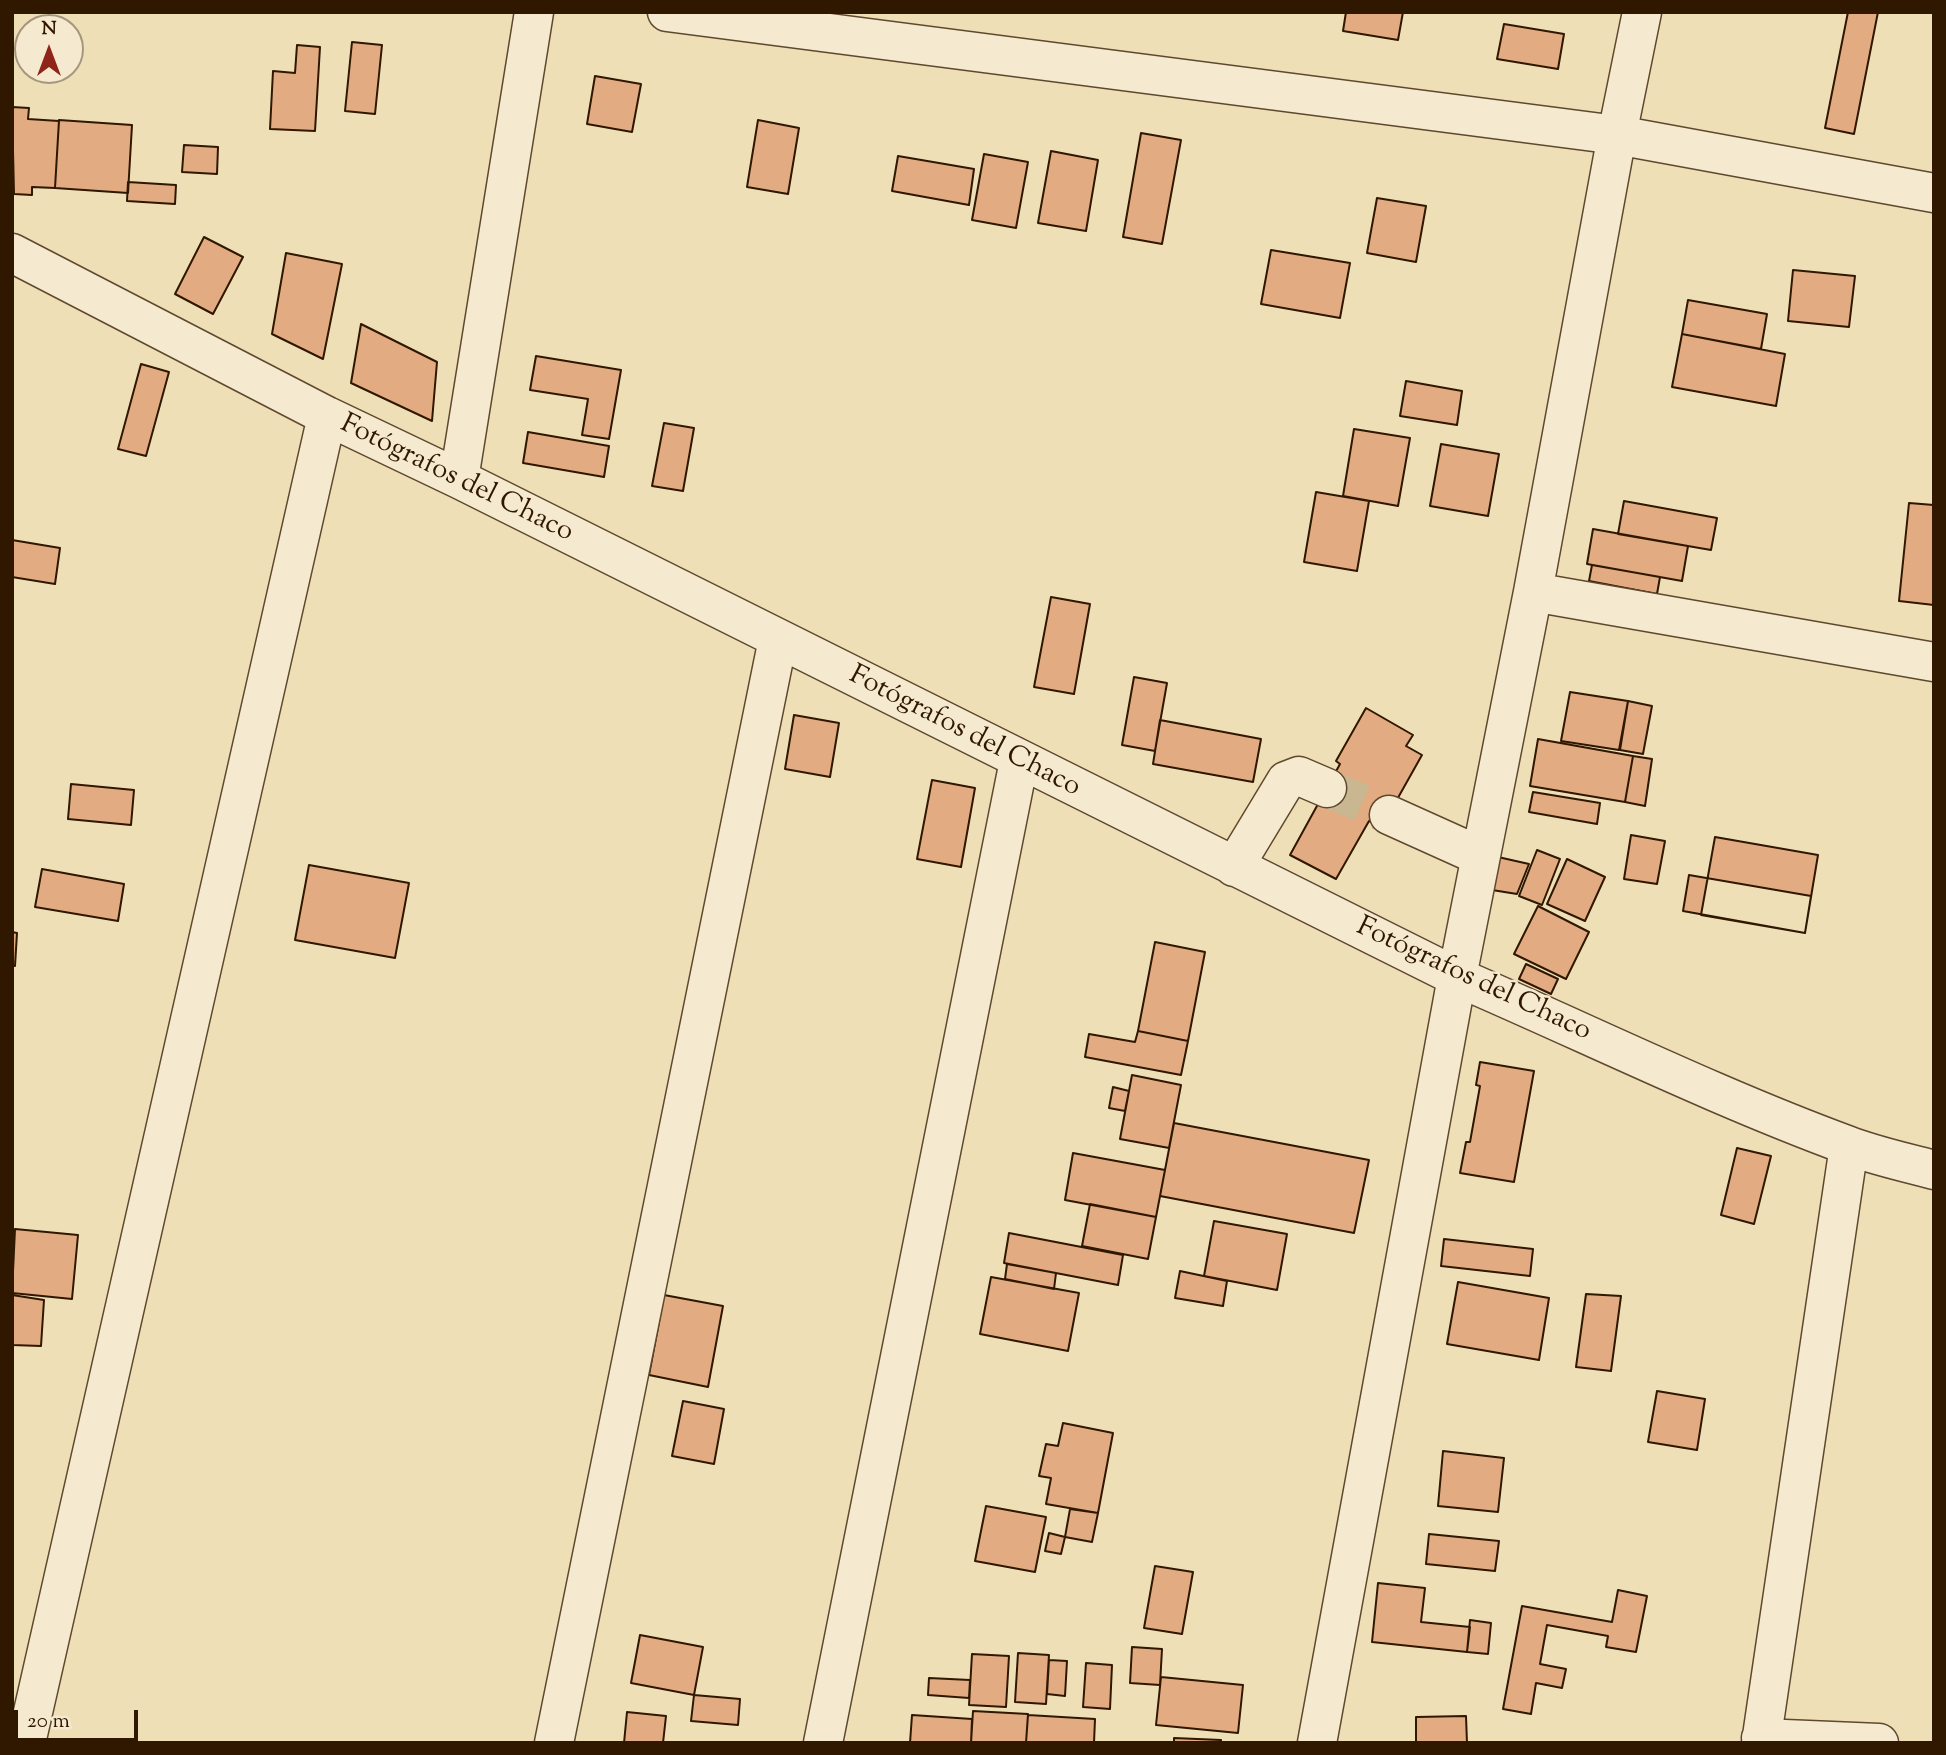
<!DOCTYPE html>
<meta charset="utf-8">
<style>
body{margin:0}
#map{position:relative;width:1946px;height:1755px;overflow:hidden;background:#efdfb7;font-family:"Sorts Mill Goudy",serif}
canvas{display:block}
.frame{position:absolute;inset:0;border:14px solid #2f1700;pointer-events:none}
.north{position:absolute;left:14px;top:14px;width:70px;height:70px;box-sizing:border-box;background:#f5ead0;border:2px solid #a6967d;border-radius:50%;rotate:0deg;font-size:19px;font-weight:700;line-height:28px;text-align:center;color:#2f1700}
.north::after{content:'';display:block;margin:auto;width:24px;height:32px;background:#8f2418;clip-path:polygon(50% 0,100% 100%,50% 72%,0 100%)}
.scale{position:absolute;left:14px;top:1710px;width:124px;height:32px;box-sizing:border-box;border:4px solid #2f1700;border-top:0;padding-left:9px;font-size:21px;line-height:24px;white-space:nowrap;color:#2f1700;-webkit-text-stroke:5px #f5ead0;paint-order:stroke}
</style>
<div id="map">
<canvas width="1946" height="1755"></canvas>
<div class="frame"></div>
<div class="north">N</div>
<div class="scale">20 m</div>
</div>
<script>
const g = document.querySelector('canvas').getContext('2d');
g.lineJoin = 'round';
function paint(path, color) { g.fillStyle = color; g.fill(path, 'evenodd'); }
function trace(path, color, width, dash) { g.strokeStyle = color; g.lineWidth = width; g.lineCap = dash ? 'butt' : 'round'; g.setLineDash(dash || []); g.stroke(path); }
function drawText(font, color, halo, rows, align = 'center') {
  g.font = font + ' "Sorts Mill Goudy",serif'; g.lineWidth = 5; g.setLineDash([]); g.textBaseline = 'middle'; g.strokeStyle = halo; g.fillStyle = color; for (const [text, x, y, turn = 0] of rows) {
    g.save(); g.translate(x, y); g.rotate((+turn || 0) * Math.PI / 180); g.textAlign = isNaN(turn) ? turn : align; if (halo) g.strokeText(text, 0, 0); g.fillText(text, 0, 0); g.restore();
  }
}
const building = new Path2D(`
 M1346,12H1403L1398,40L1343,31Z
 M1848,12H1878L1854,134L1825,128Z
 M1504,24L1564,34L1558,69L1497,59Z
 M352,42L382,45L375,114L345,111Z
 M297,45L320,47L315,131L270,129L273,71L295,73Z
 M595,76L641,84L632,132L587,124Z
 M12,107L29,108L28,119L59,121L55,188L32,187V195L14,194Z
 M59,120L132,125L128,193L55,188Z
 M758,120L799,128L788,194L747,187Z
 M1141,133L1181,140L1162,244L1123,237Z
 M184,145L218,147L217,174L182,172Z
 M1051,151L1098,160L1086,231L1038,223Z
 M984,154L1028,162L1016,228L972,220Z
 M898,156L974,169L969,205L892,191Z
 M128,182L176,185L175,204L127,201Z
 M1377,198L1426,206L1416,262L1367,253Z
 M204,237L243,257L213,314L175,294Z
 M1271,250L1350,263L1340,318L1261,304Z
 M286,253L342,264L323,359L272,334Z
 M1793,270L1855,276L1849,327L1788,321Z
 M1688,300L1767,314L1761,349L1682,334Z
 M361,324L437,362L432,421L351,383Z
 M1682,334L1785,354L1776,406L1672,387Z
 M536,356L621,370L609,439L582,435L588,399L530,390Z
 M141,364L169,372L146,456L118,449Z
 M1406,381L1462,391L1457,425L1400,416Z
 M664,423L694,428L683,491L652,486Z
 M1354,429L1410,438L1398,506L1343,496Z
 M528,432L609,446L604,477L523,463Z
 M1441,444L1499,454L1488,516L1430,506Z
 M1316,492L1369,501L1357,571L1304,562Z
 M1624,501L1717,518L1711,550L1618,534Z
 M1909,503L1934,505V605L1899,601Z
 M1593,529L1688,546L1682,581L1587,564Z
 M12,540L60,548L55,584L12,577Z
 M1592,565L1660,577L1657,594L1589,581Z
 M1051,597L1090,604L1074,694L1034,687Z
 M1134,677L1167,683L1155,751L1122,745Z
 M1570,692L1628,701L1619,750L1561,741Z
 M1628,701L1652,706L1643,754L1620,750Z
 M1366,708L1413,735L1406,746L1422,755L1381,828L1369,821L1336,879L1290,855L1340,764L1336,761Z
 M794,715L839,723L830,777L785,769Z
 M1160,720L1261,739L1253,782L1153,764Z
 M1538,739L1633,756L1625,802L1530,786Z
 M1633,756L1652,759L1645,806L1625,802Z
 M932,780L975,788L961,867L917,859Z
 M71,784L134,790L131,825L68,819Z
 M1533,792L1600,803L1597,824L1529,812Z
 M1631,835L1665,841L1657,884L1624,879Z
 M1715,837L1818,855L1805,933L1701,915Z
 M1537,850L1560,859L1542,905L1519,896Z
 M1498,857L1529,864L1517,894L1492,890Z
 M1567,859L1605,877L1585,921L1547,904Z
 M309,865L409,883L395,958L295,940Z
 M42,869L124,884L118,921L35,907Z
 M1689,875L1811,896L1805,933L1683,911Z
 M1538,906L1589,932L1566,979L1514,954Z
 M12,932L17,933L15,966L12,965Z
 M1155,942L1205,952L1188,1041L1138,1031Z
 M1526,964L1558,979L1551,994L1519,979Z
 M1138,1031L1188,1041L1181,1075L1085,1057L1089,1034L1135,1042Z
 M1480,1062L1534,1071L1514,1182L1460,1173L1466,1142H1470L1480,1086L1476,1085Z
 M1132,1075L1181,1085L1169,1148L1120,1139Z
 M1113,1087L1129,1091L1125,1111L1109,1108Z
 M1174,1123L1369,1160L1354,1233L1160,1196Z
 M1737,1148L1771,1156L1754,1224L1721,1215Z
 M1073,1153L1165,1170L1156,1217L1065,1200Z
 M1090,1204L1156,1217L1148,1259L1082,1246Z
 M1214,1221L1287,1234L1277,1290L1204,1276Z
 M15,1229L78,1235L72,1299L12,1293Z
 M1009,1233L1123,1255L1118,1285L1004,1263Z
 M1444,1239L1533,1249L1530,1276L1441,1266Z
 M1007,1264L1056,1273L1054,1289L1005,1279Z
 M1180,1271L1227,1281L1223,1306L1175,1298Z
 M991,1277L1079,1293L1068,1351L980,1334Z
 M1458,1282L1549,1298L1539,1360L1447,1344Z
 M1586,1294L1621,1296L1611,1371L1576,1367Z
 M12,1295L44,1300L41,1346L12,1345Z
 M664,1295L723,1306L708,1387L649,1375Z
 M1657,1391L1705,1399L1697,1450L1648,1442Z
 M683,1401L724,1409L714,1464L672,1456Z
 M1063,1423L1113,1433L1098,1513L1046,1504L1051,1478L1039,1476L1046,1444L1058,1446Z
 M1443,1451L1504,1458L1498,1512L1438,1506Z
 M986,1506L1046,1517L1035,1572L975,1561Z
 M1070,1509L1098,1513L1092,1542L1065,1537Z
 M1049,1533L1065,1537L1061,1554L1045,1551Z
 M1429,1534L1499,1541L1495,1571L1426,1564Z
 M1155,1566L1193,1572L1182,1634L1144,1628Z
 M1378,1583L1425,1588L1421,1622L1470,1627L1467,1652L1372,1642Z
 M1618,1590L1647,1596L1636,1652L1606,1647L1608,1636L1547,1625L1540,1664L1566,1669L1562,1688L1536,1683L1531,1714L1503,1709L1522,1606L1612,1622Z
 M1470,1620L1491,1623L1488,1654L1467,1652Z
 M640,1635L703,1647L694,1695L631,1683Z
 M1132,1647L1162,1649L1160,1685L1130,1683Z
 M1018,1653L1049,1655L1046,1704L1015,1702Z
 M972,1654L1009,1656L1006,1707L969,1705Z
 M1049,1660L1067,1661L1065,1696L1047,1694Z
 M1086,1663L1112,1665L1110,1709L1083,1707Z
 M1161,1677L1243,1685L1238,1733L1156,1725Z
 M929,1678L970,1680L969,1698L928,1695Z
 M694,1695L740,1699L738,1725L691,1721Z
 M973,1711L1028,1714L1026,1743H971Z
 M627,1712L666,1716L663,1743H624Z
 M912,1715L972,1719L971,1743H910Z
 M1028,1715L1095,1719L1094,1743H1026Z
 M1466,1716L1467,1743H1416V1717Z
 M1174,1738L1221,1740V1743H1174Z`);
paint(building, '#e2ab82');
trace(building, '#2f1700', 2);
trace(new Path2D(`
 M1327,788L1389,815`), '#c9b792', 38, [38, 19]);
const minor = new Path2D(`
 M667,12L1617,135L1934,193
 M12,253L327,416L459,479L1457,977C1587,1033 1714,1096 1847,1145C1875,1156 1905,1162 1934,1170
 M459,479L534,12
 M1533,592L1934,662
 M1389,815L1480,856
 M1234,867L1286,781L1299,776L1327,788
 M1761,1738L1879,1743
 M26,1743L327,416
 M554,1743L778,639
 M823,1743L1019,761
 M1317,1743L1457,977L1533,592L1617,135L1642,12
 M1761,1743L1849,1146`);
trace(minor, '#5f492e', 41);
trace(minor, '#f5ead0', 38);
drawText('28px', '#2f1700', '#f5ead0', [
 ["Fotógrafos del Chaco",456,480,26],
 ["Fotógrafos del Chaco",964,733,27],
 ["Fotógrafos del Chaco",1473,981,25]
]);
</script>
